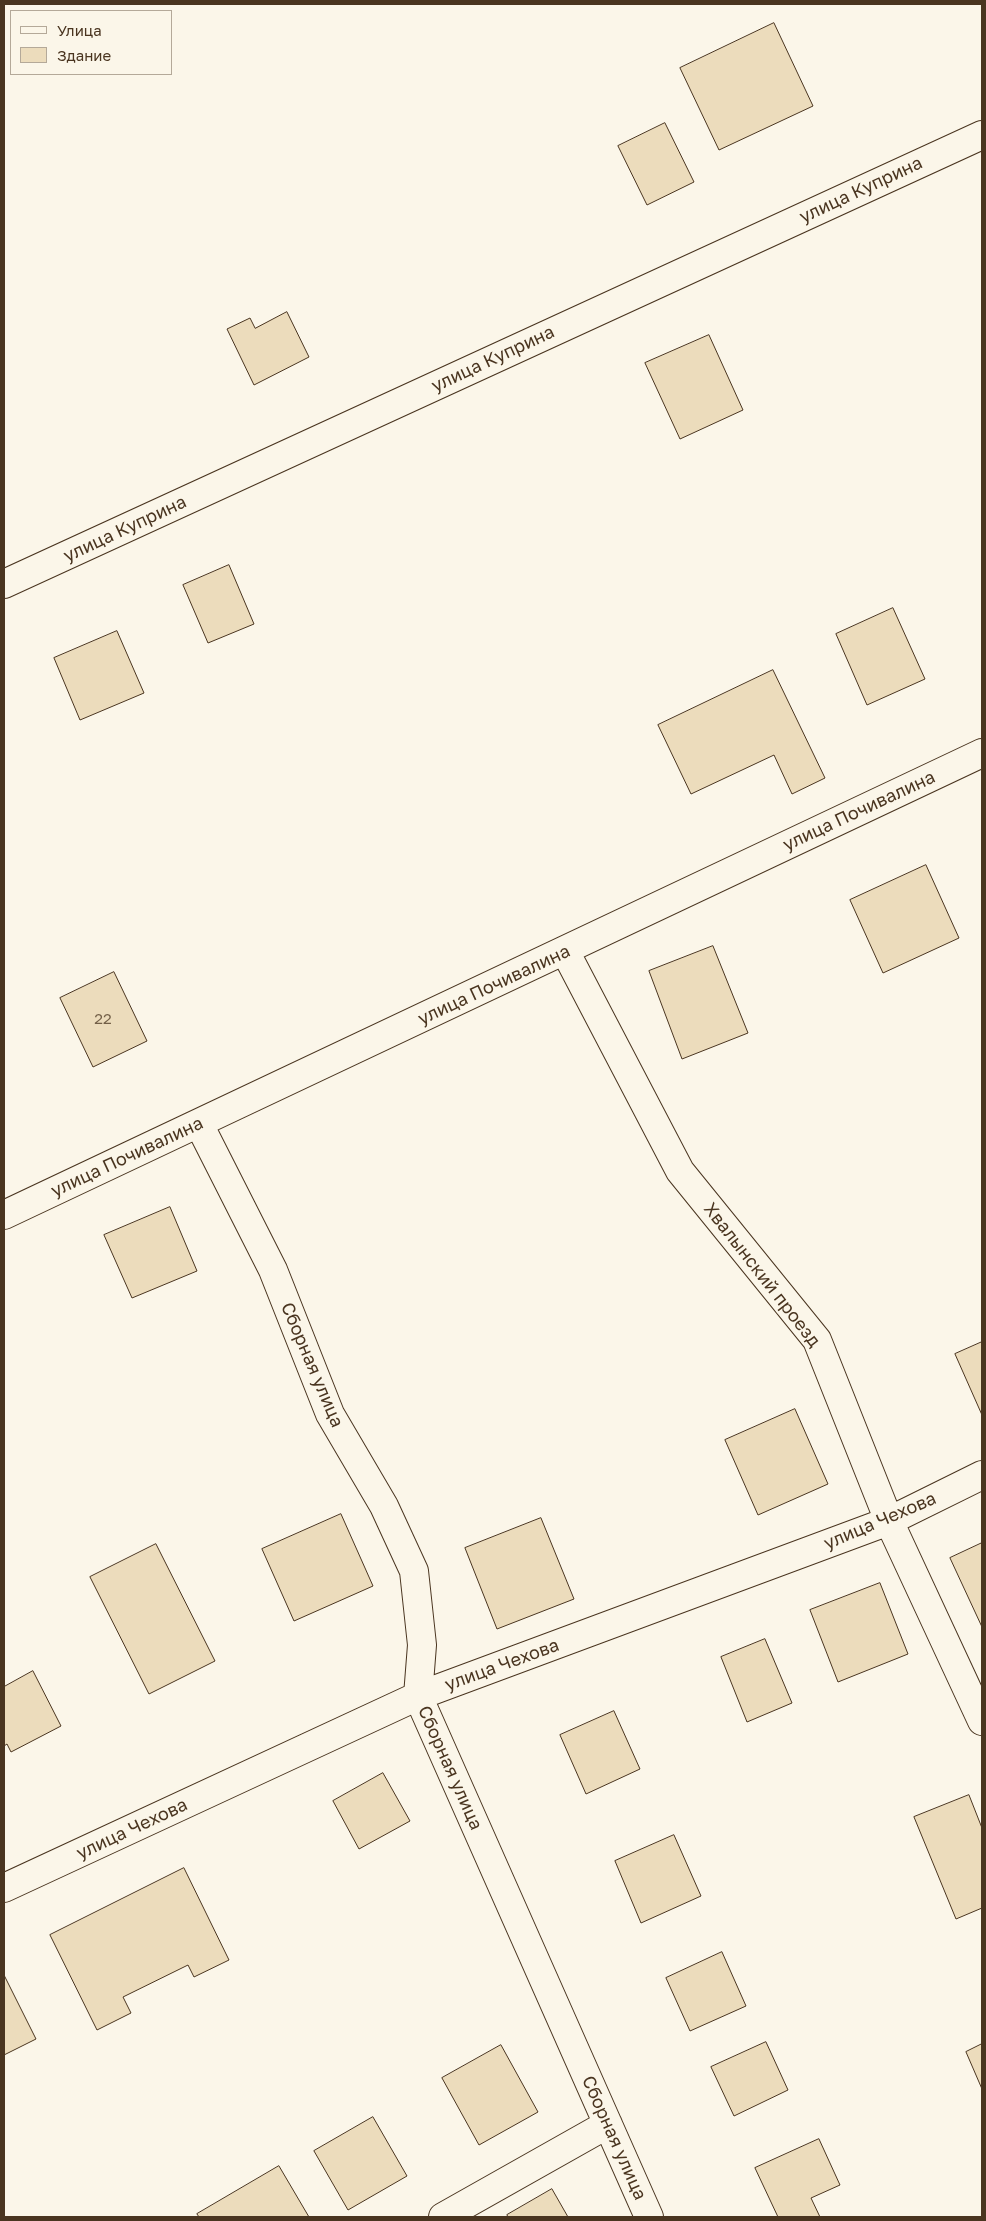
<!DOCTYPE html>
<meta charset="utf-8">
<style>
body{margin:0}
#map{position:relative;width:986px;height:2221px;overflow:hidden;background:#fbf6e9;font-family:"Golos Text",sans-serif}
canvas{display:block}
.frame{position:absolute;inset:0;border:5px solid #4a3520;pointer-events:none}
.legend{position:absolute;left:10px;top:10px;width:162px;height:65px;box-sizing:border-box;background:#fbf6e9;border:1px solid #b4a999;margin:0;padding:6px 9px;list-style:none;font-size:15px;color:#4a3520}
.legend li{display:flex;align-items:center;gap:10px;height:25px}
.legend b{width:25px;border:1px solid #b4a999}
</style>
<div id="map">
<canvas width="986" height="2221"></canvas>
<div class="frame"></div>
<ul class="legend">
<li><b style="height:6px;background:#fbf6e9"></b>Улица</li>
<li><b style="height:14px;background:#ecdcbc"></b>Здание</li>
</ul>
</div>
<script>
const g = document.querySelector('canvas').getContext('2d');
g.lineJoin = 'round';
function paint(path, color) { g.fillStyle = color; g.fill(path, 'evenodd'); }
function trace(path, color, width, dash) { g.strokeStyle = color; g.lineWidth = width; g.lineCap = dash ? 'butt' : 'round'; g.setLineDash(dash || []); g.stroke(path); }
function drawText(font, color, halo, rows, align = 'center') {
  g.font = font + ' "Golos Text",sans-serif'; g.lineWidth = 4; g.setLineDash([]); g.textBaseline = 'middle'; g.strokeStyle = halo; g.fillStyle = color; for (const [text, x, y, turn = 0] of rows) {
    g.save(); g.translate(x, y); g.rotate((+turn || 0) * Math.PI / 180); g.textAlign = isNaN(turn) ? turn : align; if (halo) g.strokeText(text, 0, 0); g.fillText(text, 0, 0); g.restore();
  }
}
const building = new Path2D(`
 M774,23L813,106L719,150L680,68Z
 M665,123L694,182L647,205L618,146Z
 M287,312L309,357L254,385L227,329L250,318L255,328Z
 M709,335L743,410L680,439L645,363Z
 M229,565L254,624L208,643L183,585Z
 M893,608L925,679L867,705L836,634Z
 M117,631L144,693L80,720L54,658Z
 M773,670L825,778L792,794L774,755L691,794L658,725Z
 M926,865L959,938L883,973L850,900Z
 M713,946L748,1033L682,1059L649,971Z
 M114,972L147,1041L93,1067L60,998Z
 M170,1207L197,1271L132,1298L104,1235Z
 M982,1342V1415L955,1354Z
 M795,1409L828,1484L758,1515L725,1440Z
 M341,1514L373,1586L294,1621L262,1549Z
 M541,1518L574,1599L497,1629L465,1548Z
 M982,1543V1627L950,1558Z
 M156,1544L215,1661L149,1694L90,1577Z
 M880,1583L908,1654L838,1682L810,1610Z
 M765,1639L792,1703L747,1722L721,1657Z
 M33,1671L61,1726L11,1752L7,1744L4,1746V1687Z
 M614,1711L640,1769L586,1794L560,1735Z
 M383,1773L410,1821L359,1849L333,1801Z
 M969,1795L982,1828V1908L956,1919L914,1817Z
 M674,1835L701,1896L641,1923L615,1861Z
 M184,1868L229,1960L194,1977L188,1965L123,1997L131,2013L97,2030L50,1935Z
 M722,1952L746,2006L690,2031L666,1978Z
 M4,1975L36,2039L4,2055Z
 M766,2042L788,2090L734,2116L711,2067Z
 M982,2044V2089L966,2052Z
 M501,2045L538,2112L479,2145L442,2078Z
 M373,2117L407,2176L348,2210L314,2151Z
 M819,2139L840,2185L811,2198L820,2217H778L755,2168Z
 M279,2166L309,2217H199L197,2214Z
 M552,2189L568,2217H508L507,2215Z`);
paint(building, '#ecdcbc');
trace(building, '#4a3520', 1);
const street = new Path2D(`
 M4,584L982,135
 M565,951L680,1171L817,1340L889,1521L982,1721
 M199,1124L273,1270L330,1414L384,1506L414,1571L422,1645L418,1696L649,2217
 M4,1215L982,753
 M4,1888L418,1696L889,1521L982,1475
 M443,2217L608,2124`);
trace(street, '#4a3520', 30);
trace(street, '#fbf6e9', 28);
drawText('15px', '#725f47', null, [
 ["22",103,1019]
]);
drawText('18px', '#4a3520', '#fbf6e9', [
 ["улица Куприна",861,190,-25],
 ["улица Куприна",493,359,-25],
 ["улица Куприна",125,529,-25],
 ["улица Почивалина",859,811,-25],
 ["улица Почивалина",494,985,-25],
 ["улица Почивалина",127,1157,-25],
 ["Хвалынский проезд",762,1275,52],
 ["Сборная улица",312,1365,67],
 ["улица Чехова",880,1521,-23],
 ["улица Чехова",502,1665,-20],
 ["Сборная улица",450,1768,66],
 ["улица Чехова",132,1829,-25],
 ["Сборная улица",614,2138,66]
]);
</script>
